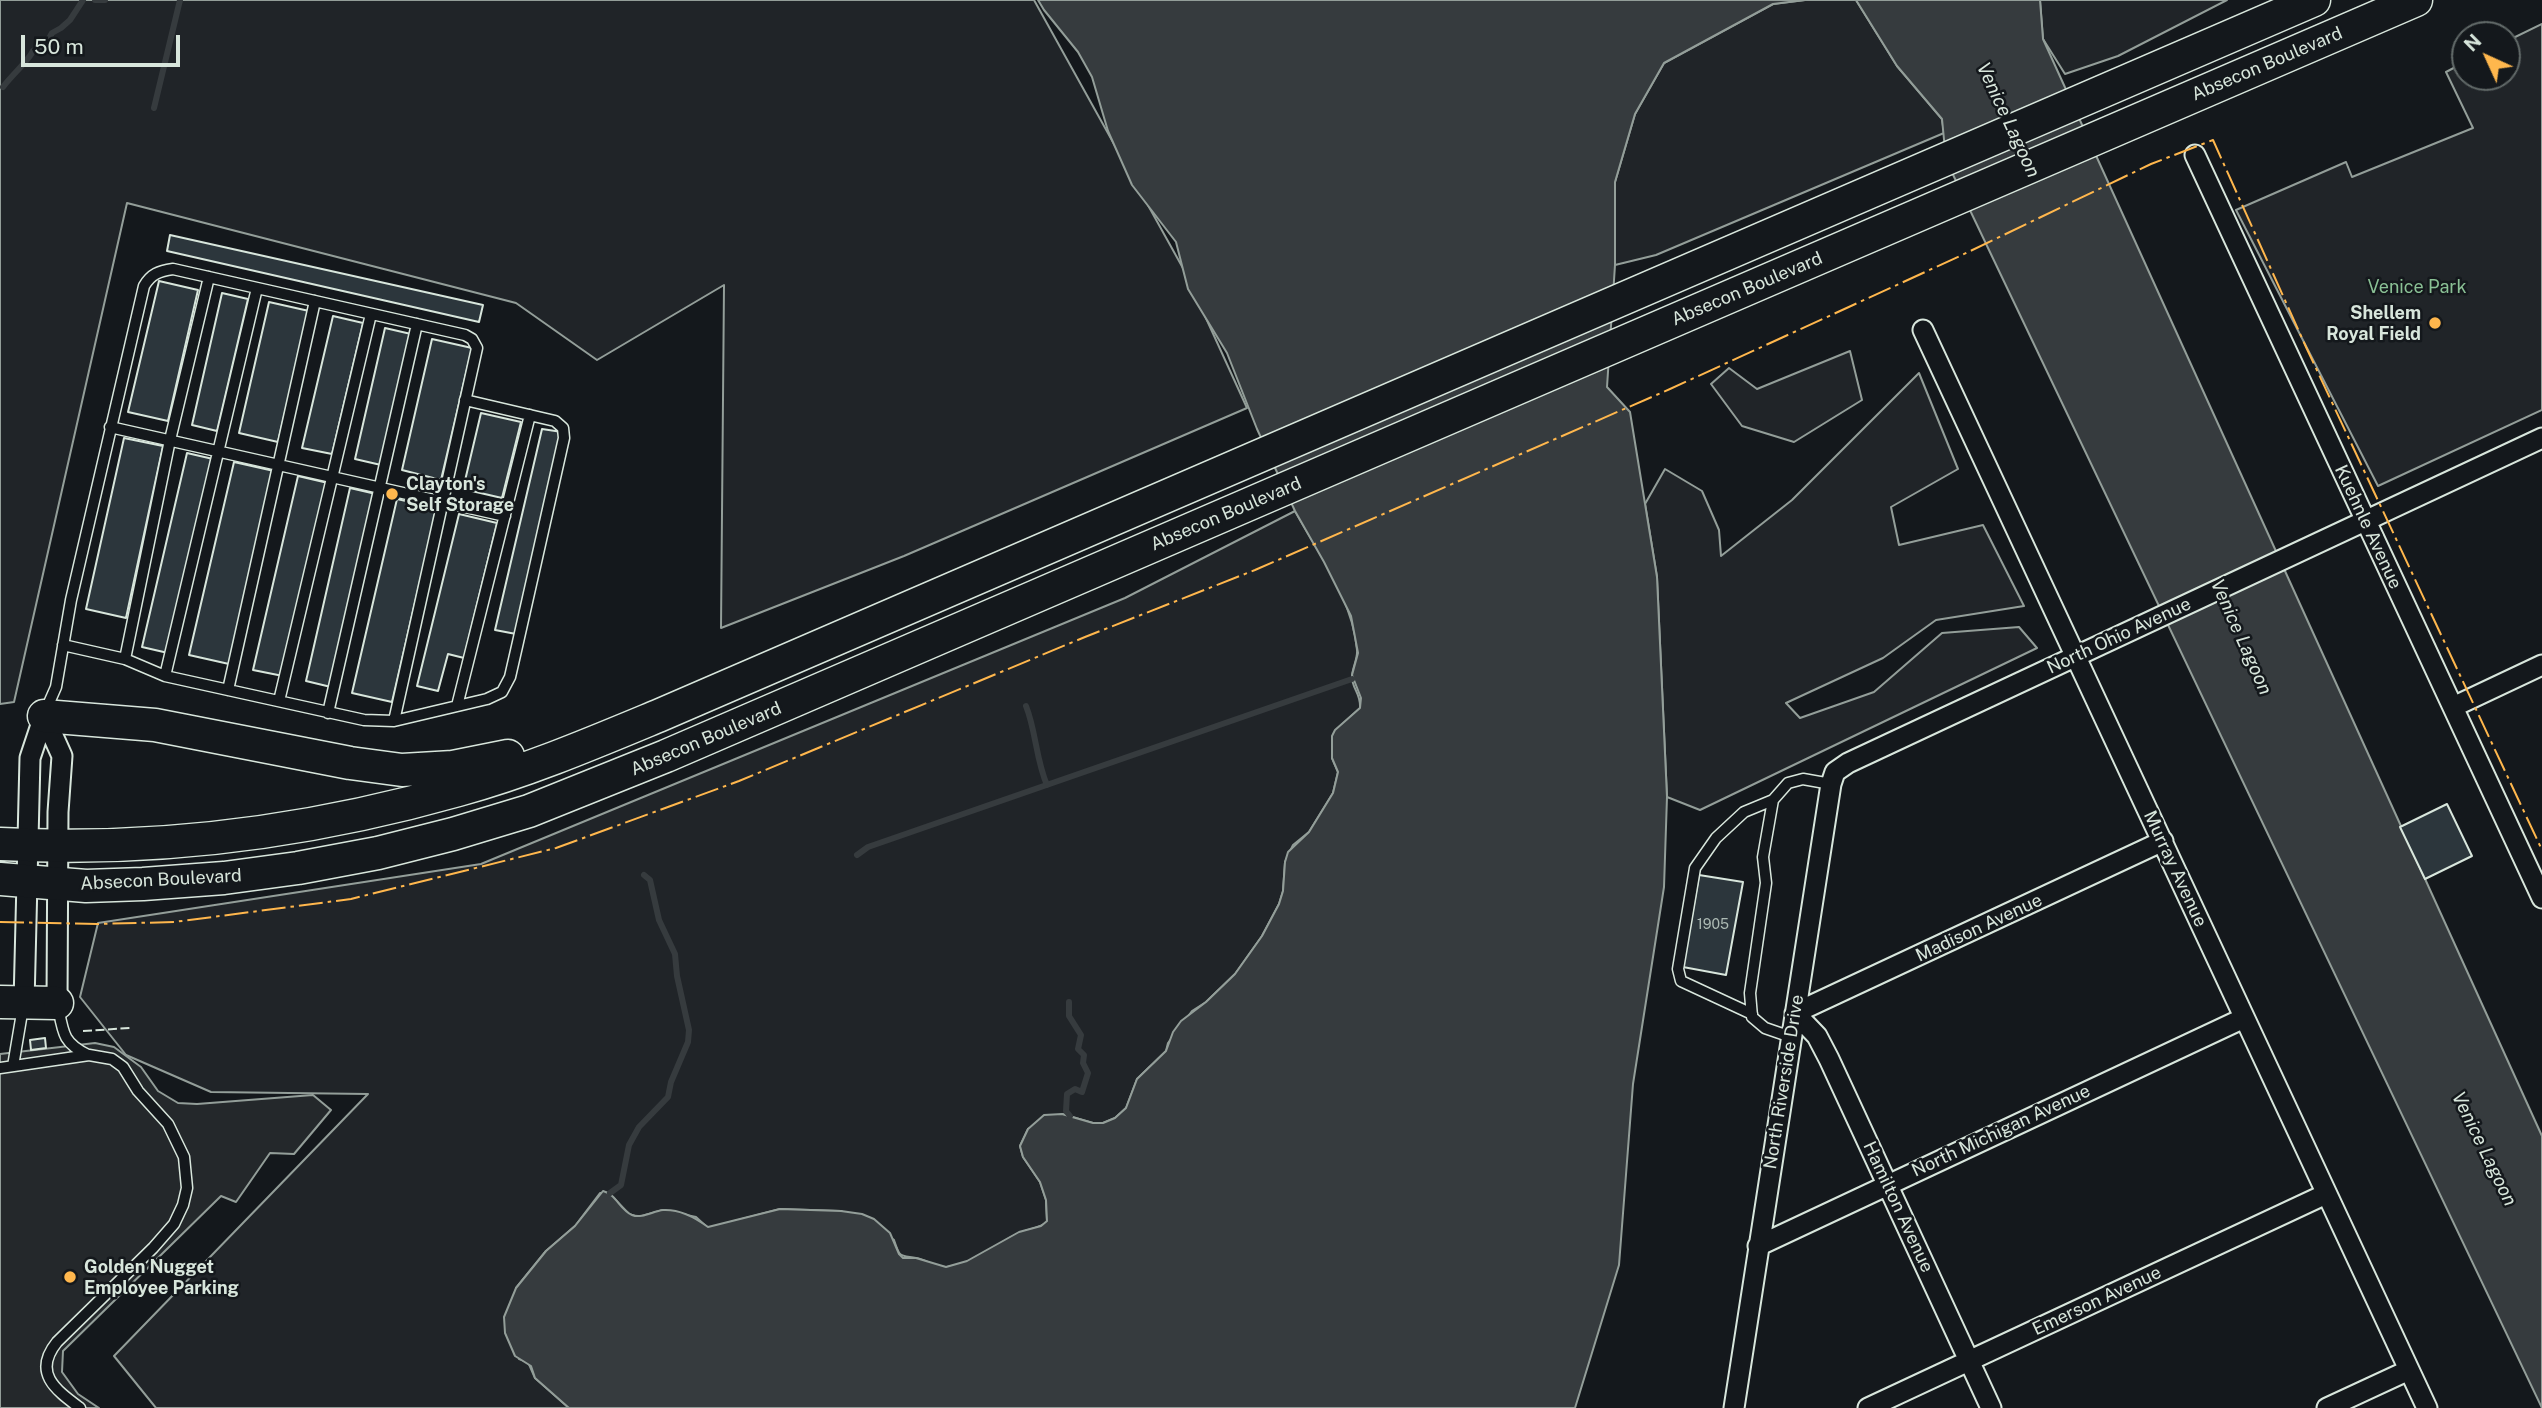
<!DOCTYPE html>
<style>
body{margin:0}
#map{position:relative;width:2542px;height:1408px;overflow:hidden;background:#14181c;font-family:"Public Sans",sans-serif}
canvas{display:block}
.north{position:absolute;left:2451px;top:21px;width:70px;height:70px;box-sizing:border-box;background:#14181c;border:2px solid #626a69;border-radius:50%;rotate:315deg;font-size:19px;font-weight:700;line-height:28px;text-align:center;color:#d8e6dc}
.north::after{content:'';display:block;margin:auto;width:24px;height:32px;background:#ffb74d;clip-path:polygon(50% 0,100% 100%,50% 72%,0 100%)}
.scale{position:absolute;left:21px;top:35px;width:159px;height:32px;box-sizing:border-box;border:4px solid #d8e6dc;border-top:0;padding-left:9px;font-size:21px;line-height:24px;white-space:nowrap;color:#d8e6dc;-webkit-text-stroke:5px #14181c;paint-order:stroke}
</style>
<div id="map">
<canvas width="2542" height="1408"></canvas>
<div class="north">N</div>
<div class="scale">50 m</div>
</div>
<script>
const g = document.querySelector('canvas').getContext('2d');
g.lineJoin = 'round';
function paint(path, color) { g.fillStyle = color; g.fill(path, 'evenodd'); }
function trace(path, color, width, dash) { g.strokeStyle = color; g.lineWidth = width; g.lineCap = dash ? 'butt' : 'round'; g.setLineDash(dash || []); g.stroke(path); }
function drawText(font, color, halo, rows, align = 'center') {
  g.font = font + ' "Public Sans",sans-serif'; g.lineWidth = 5; g.setLineDash([]); g.textBaseline = 'middle'; g.strokeStyle = halo; g.fillStyle = color; for (const [text, x, y, turn = 0] of rows) {
    g.save(); g.translate(x, y); g.rotate((+turn || 0) * Math.PI / 180); g.textAlign = isNaN(turn) ? turn : align; if (halo) g.strokeText(text, 0, 0); g.fillText(text, 0, 0); g.restore();
  }
}
const green = new Path2D(`
 M0,0H1034L1184,270L1247,408L904,556L721,628L724,285L597,360L516,303L127,203L14,702L0,704Z
 M1805,0H1856L1897,66L1942,119L1944,133L1656,255L1615,265V182L1635,114L1664,63L1773,4Z
 M2040,0H2227L2118,56L2065,74L2043,39Z
 M2542,24V410L2378,486L2236,210L2346,162L2352,177L2473,128L2446,72L2465,62V77H2507V41Z
 M1850,351L1862,400L1794,442L1742,426L1711,384L1729,368L1757,389Z
 M1919,373L1958,469L1891,507L1899,545L1983,525L2024,606L1936,620L1883,658L1786,703L1800,718L1874,692L1942,633L2019,627L2037,648L1700,810L1667,797L1657,577L1645,504L1665,469L1702,491L1719,530L1721,556L1792,500Z
 M1295,511C1319,554 1353,600 1357,650C1358,659 1352,668 1352,677C1352,689 1361,693 1360,708L1336,730L1332,758L1338,772L1333,793L1309,832L1293,845L1285,862L1283,891L1279,904L1262,936L1235,974L1206,1002L1192,1011L1168,1043L1166,1051L1137,1079L1126,1108L1115,1118L1103,1123H1093L1062,1114L1028,1129L1020,1146L1023,1157L1040,1182L1046,1200L1047,1222C1039,1229 1026,1229 1017,1234C995,1245 973,1264 947,1267C936,1268 927,1260 916,1258C899,1255 900,1258 894,1240L841,1211L780,1209L708,1228L696,1217L663,1210L638,1217L629,1214L609,1193H600L575,1226L546,1251L516,1288L519,1359L528,1362L535,1378L569,1408H156L114,1356L368,1094L211,1092L126,1055L80,997L98,923L481,864L1125,598Z`);
paint(green, '#202428');
trace(green, '#939e99', 2);
const parking = new Path2D(`
 M95,1043L114,1047L141,1067L158,1091L178,1103L197,1104L313,1095L331,1110L294,1154L270,1153L236,1202L221,1196L63,1351L62,1372L78,1394L99,1408H0V1054Z`);
paint(parking, '#24282b');
trace(parking, '#939e99', 2);
const water = new Path2D(`
 M1038,0H1805L1773,4L1664,63L1635,114L1615,182V265L1607,387L1630,412L1657,577L1667,797L1664,887L1633,1084L1619,1265L1575,1408H569L535,1378L531,1366L515,1356L505,1333L504,1317L516,1288L546,1251L575,1226L603,1191C616,1194 620,1210 632,1215C642,1219 653,1211 663,1210C680,1209 696,1218 708,1227L780,1209L841,1211L862,1214L874,1219L890,1233L899,1254L903,1258H916L946,1267L967,1261L1019,1232L1041,1226L1047,1221L1046,1200L1040,1182L1023,1157L1020,1146L1028,1129L1044,1115L1062,1114L1093,1123H1103L1115,1118L1126,1108L1137,1079L1166,1051L1173,1032L1181,1021L1206,1002L1235,974L1262,936L1279,904L1283,891L1285,862L1288,852L1309,832L1333,793L1338,772L1332,758V736L1335,730L1360,708L1361,698L1352,675L1358,653L1351,616L1324,562L1295,511L1257,429L1227,353L1188,289L1176,242L1132,185L1108,131L1092,77L1078,52L1044,10Z
 M1856,0H2040L2043,39L2542,1136V1408L1946,160L1942,119L1897,66Z`);
paint(water, '#363b3e');
trace(water, '#939e99', 2);
trace(new Path2D(`
 M95,0H105
 M3,87C11,76 29,60 33,51L46,44L52,33L61,28L70,20L83,0
 M154,108L180,0
 M1026,706C1036,731 1036,760 1047,785
 M857,855L868,847L1352,679
 M1069,1002V1016L1081,1035L1078,1049L1084,1055L1083,1063L1088,1073L1082,1092L1075,1089L1067,1094L1066,1111L1070,1116
 M610,1193L621,1185L629,1145L639,1127L668,1097L671,1082L688,1042L689,1030L677,976L675,954L659,920L650,880L644,875`), '#363b3e', 6);
const building = new Path2D(`
 M170,235L483,305L479,322L167,251Z
 M159,281L198,290L168,421L128,412Z
 M222,293L248,299L217,431L192,425Z
 M269,302L309,311L278,442L239,433Z
 M333,316L363,323L332,454L302,448Z
 M385,328L411,334L381,465L355,459Z
 M432,339L472,348L441,480L402,470Z
 M481,413L521,422L502,498L463,489Z
 M542,429L562,432L516,634L495,630Z
 M124,438L163,446L126,618L86,609Z
 M187,453L213,459L168,653L142,647Z
 M234,462L274,471L229,664L189,655Z
 M298,476L328,483L283,676L253,670Z
 M350,488L376,494L331,687L306,681Z
 M397,499L437,508L392,702L352,693Z
 M459,514L497,523L464,658L448,654L438,691L417,686Z
 M2447,804L2472,856L2425,879L2400,827Z
 M1699,875L1743,882L1726,975L1683,967Z
 M45,1038L46,1048L31,1050L30,1040Z`);
paint(building, '#2c363c');
trace(building, '#d8e6dc', 2);
const service = new Path2D(`
 M110,427L505,516
 M63,645L125,659L165,676L364,720L394,721L487,699L502,692L510,677L518,642L564,438L563,428L555,421L465,400
 M125,659L170,440L209,277
 M165,676L257,288
 M228,690L315,301
 M279,701L371,314
 M457,706L530,415
 M45,712L56,687L71,600L144,286C151,274 159,271 173,269L465,335L472,339L477,348L394,721
 M328,713L417,324
 M58,1006C63,1033 63,1043 88,1055
 M1752,1014L1681,981L1678,969L1695,868L1716,838L1744,812L1773,800
 M1791,1037L1765,1028L1752,1017L1750,993L1766,883L1763,857L1773,800L1788,783L1803,779L1831,784
 M13,1066L23,1007
 M0,1068L89,1055L112,1059L123,1067L138,1091L168,1124L184,1157L187,1188L183,1205L174,1224L153,1248L57,1342C32,1373 56,1390 80,1408`);
const minor = new Path2D(`
 M2195,155L2542,898
 M1923,330L2427,1408
 M2453,707L2542,665
 M44,716L62,756L58,812L57,1003
 M24,1003L30,758L44,716
 M1758,1246L2244,1018
 M1734,1408L1831,784L1835,772L1848,763L2542,438
 M1868,1408L2326,1194
 M1991,1408L1829,1059L1817,1036L1795,1013L2163,841
 M2327,1408L2409,1370`);
const trunk = new Path2D(`
 M44,716L155,725L350,763L402,770L453,767L508,756
 M0,844C154,852 310,832 458,790C527,771 593,743 658,716L2314,0
 M0,879L86,886L143,884L224,878L298,868L378,853L453,834L529,811L666,756L2416,0
 M0,1002L57,1003`);
trace(service, '#d8e6dc', 13);
trace(minor, '#d8e6dc', 23);
trace(trunk, '#d8e6dc', 35);
trace(service, '#14181c', 10);
trace(minor, '#14181c', 19);
trace(trunk, '#14181c', 32);
trace(new Path2D(`
 M83,1031L130,1028`), '#d8e6dc', 2, [9, 3.5]);
trace(new Path2D(`
 M0,922L98,924L174,922L351,899L556,848L739,781L1085,637L1255,570L1670,389L1960,256L2151,164L2213,140L2306,347L2542,850`), '#ffb74d', 2, [24, 5, 3.5, 5]);
for (const [x, y, r, color] of [
 [2435,323,7,"#ffb74d"],
 [392,494,7,"#ffb74d"],
 [70,1277,7,"#ffb74d"]
]) { const dot = new Path2D(); dot.arc(x, y, r, 0, 2 * Math.PI); g.fillStyle = color; g.fill(dot); trace(dot, '#14181c', 2.5); }
drawText('14px', '#adbab4', null, [
 ["1905",1713,925]
]);
drawText('18px', '#d8e6dc', '#14181c', [
 ["Absecon Boulevard",2267,64,-23],
 ["Absecon Boulevard",1747,289,-23],
 ["Absecon Boulevard",1226,514,-23],
 ["Kuehnle Avenue",2368,527,65],
 ["North Ohio Avenue",2119,636,-25],
 ["Absecon Boulevard",706,739,-23],
 ["Murray Avenue",2175,869,65],
 ["Absecon Boulevard",161,880,-3],
 ["Madison Avenue",1979,928,-25],
 ["North Riverside Drive",1784,1082,-81],
 ["North Michigan Avenue",2001,1131,-25],
 ["Hamilton Avenue",1898,1207,65],
 ["Emerson Avenue",2097,1301,-25]
]);
drawText('18px', '#8ac095', '#14181c', [
 ["Venice Park",2417,287]
]);
drawText('bold 18px', '#d8e6dc', '#14181c', [
 ["Shellem",2421,313,"right"],
 ["Royal Field",2421,334,"right"],
 ["Clayton's",406,484],
 ["Self Storage",406,505],
 ["Golden Nugget",84,1267],
 ["Employee Parking",84,1288]
], 'left');
drawText('italic 19px', '#d8e6dc', '#14181c', [
 ["Venice Lagoon",2008,120,65],
 ["Venice Lagoon",2241,637,66],
 ["Venice Lagoon",2484,1149,64]
]);
</script>
